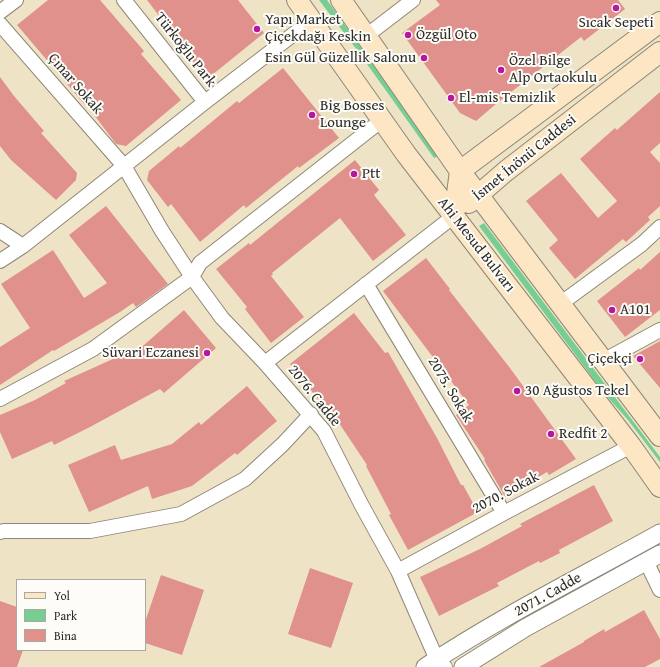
<!DOCTYPE html>
<meta charset="utf-8">
<style>
body{margin:0}
#map{position:relative;width:660px;height:667px;overflow:hidden;background:#efe3c6;font-family:"Gentium Book Plus",serif}
canvas{display:block}
.legend{position:absolute;left:16px;top:579px;width:130px;height:72px;box-sizing:border-box;background:#fdfcf7;border:1px solid #a9a8a5;margin:0;padding:5px 7px;list-style:none;font-size:12px;color:#2b2b2b}
.legend li{display:flex;align-items:center;gap:8px;height:20px}
.legend b{width:20px;border:1px solid #a9a8a5}
</style>
<div id="map">
<canvas width="660" height="667"></canvas>
<ul class="legend">
<li><b style="height:5px;background:#fce6c4"></b>Yol</li>
<li><b style="height:11px;background:#77ce93"></b>Park</li>
<li><b style="height:11px;background:#e0918c"></b>Bina</li>
</ul>
</div>
<script>
const g = document.querySelector('canvas').getContext('2d');
g.lineJoin = 'round';
function paint(path, color) { g.fillStyle = color; g.fill(path, 'evenodd'); }
function trace(path, color, width, dash) { g.strokeStyle = color; g.lineWidth = width; g.lineCap = dash ? 'butt' : 'round'; g.setLineDash(dash || []); g.stroke(path); }
function drawText(font, color, halo, rows, align = 'center') {
  g.font = font + ' "Gentium Book Plus",serif'; g.lineWidth = 4; g.setLineDash([]); g.textBaseline = 'middle'; g.strokeStyle = halo; g.fillStyle = color; for (const [text, x, y, turn = 0] of rows) {
    g.save(); g.translate(x, y); g.rotate((+turn || 0) * Math.PI / 180); g.textAlign = isNaN(turn) ? turn : align; if (halo) g.strokeText(text, 0, 0); g.fillText(text, 0, 0); g.restore();
  }
}
paint(new Path2D(`
 M319,0H327L438,156L434,158L357,50Z
 M484,223L660,457V462L628,420L604,393L479,226Z`), '#77ce93');
paint(new Path2D(`
 M48,0H100L144,51L141,54L181,100L126,146L116,144L86,104L85,105L17,25Z
 M147,0H238L264,33L207,79L164,26L166,25Z
 M436,0H618L625,9L584,41L581,37L496,104L476,121L460,113L402,33L440,5Z
 M283,68L339,138L299,168L298,166L246,208L244,205L200,242L171,204L168,207L147,180L149,171L179,146L180,148L237,101L239,103Z
 M0,77L14,96L44,131L41,133L77,173L76,180L56,200L11,160L0,146Z
 M660,92V143L650,152L660,163V206L648,217L650,220L626,242L623,239L575,279L549,248L558,240L526,201L561,173L598,218L617,201L580,159L615,128L617,130Z
 M355,160L379,190L374,195L406,235L373,261L340,218L272,273L273,274L271,276L304,317L271,343L245,309L247,307L216,269L249,243L250,245Z
 M106,206L168,284L136,307L133,303L120,312L54,351L53,350L0,385V347L30,328L1,284L53,250L84,298L107,283L69,235Z
 M660,252V310L625,337L597,301L639,268L640,270Z
 M426,258L450,289L449,290L510,368L576,459L549,475L547,472L505,497L484,460L485,459L456,415L469,405L383,291Z
 M184,310L216,348L164,393L160,389L90,427L54,445L52,441L12,459L0,432V415L35,400L66,383L64,381L124,354L128,359Z
 M354,313L385,353L388,352L437,438L461,485H463L478,512L408,550L389,515L391,514L366,466L367,465L339,423L338,424L290,364Z
 M660,341V388L633,356Z
 M247,386L277,421L237,455L235,453L192,486L152,499L148,486L89,512L68,465L115,445L121,460L172,444L199,422L201,425Z
 M594,485L613,521L559,550L560,553L540,563L539,561L497,583L499,586L439,616L420,577L480,549L522,526L520,524Z
 M310,568L353,583L331,648L288,634Z
 M161,575L204,590L182,655L145,643V622Z
 M0,601L17,607V650H23L17,667H0Z
 M644,610L660,639V659L645,667H539L584,642V641L604,629L605,632Z`), '#e0918c');
const minor = new Path2D(`
 M124,0L205,102
 M0,12L16,0
 M0,24L124,166L162,231L192,277L222,318L265,363L324,431L361,504L398,571L437,660L445,667
 M366,36L413,0
 M0,231L23,246
 M0,261L23,246L205,102L312,20
 M366,284L504,513
 M560,304L642,244L660,227
 M603,361L660,330
 M265,363L454,216
 M0,399L93,349L192,277L200,263L382,120
 M0,532L4,531H90L181,514L245,479L283,444L311,414
 M646,561L660,590
 M398,571L504,513L631,446`);
const tertiary = new Path2D(`
 M425,667C500,617 581,577 660,533
 M463,667L525,628L660,554`);
const secondary = new Path2D(`
 M297,0L406,154L631,446L660,487
 M341,0L460,171L660,436
 M469,203L506,171L660,52
 M454,216L460,171L660,22`);
trace(minor, '#8d8778', 16);
trace(tertiary, '#8d8778', 19);
trace(secondary, '#8d8778', 22);
trace(minor, '#fff', 14);
trace(tertiary, '#fff', 17);
trace(secondary, '#fce6c4', 20);
for (const [x, y, r, color] of [
 [616,8,4,"#b5179e"],
 [257,29,4,"#b5179e"],
 [408,35,4,"#b5179e"],
 [424,58,4,"#b5179e"],
 [501,70,4,"#b5179e"],
 [451,98,4,"#b5179e"],
 [312,115,4,"#b5179e"],
 [354,174,4,"#b5179e"],
 [612,310,4,"#b5179e"],
 [207,353,4,"#b5179e"],
 [640,359,4,"#b5179e"],
 [517,391,4,"#b5179e"],
 [551,434,4,"#b5179e"]
]) { const dot = new Path2D(); dot.arc(x, y, r, 0, 2 * Math.PI); g.fillStyle = color; g.fill(dot); trace(dot, '#fdfcf7', 1.5); }
drawText('15px', '#2b2b2b', '#fdfcf7', [
 ["Yapı Market",265,20],
 ["Çiçekdağı Keskin",265,37],
 ["Sıcak Sepeti",616,23,"center"],
 ["Özgül Oto",416,35],
 ["Esin Gül Güzellik Salonu",416,58,"right"],
 ["Özel Bilge",509,61],
 ["Alp Ortaokulu",509,78],
 ["El-mis Temizlik",459,98],
 ["Big Bosses",320,106],
 ["Lounge",320,123],
 ["Ptt",362,174],
 ["A101",620,310],
 ["Süvari Eczanesi",199,353,"right"],
 ["Çiçekçi",632,359,"right"],
 ["30 Ağustos Tekel",525,391],
 ["Redfit 2",559,434]
], 'left');
drawText('15px', '#2b2b2b', '#fdfcf7', [
 ["Türkoğlu Park",185,50,52],
 ["Çınar Sokak",75,84,49],
 ["İsmet İnönü Caddesi",525,158,-39],
 ["Ahi Mesud Bulvarı",476,245,52],
 ["2075. Sokak",450,390,59],
 ["2076. Cadde",314,396,51],
 ["2070. Sokak",506,493,-28],
 ["2071. Cadde",548,595,-29]
]);
</script>
